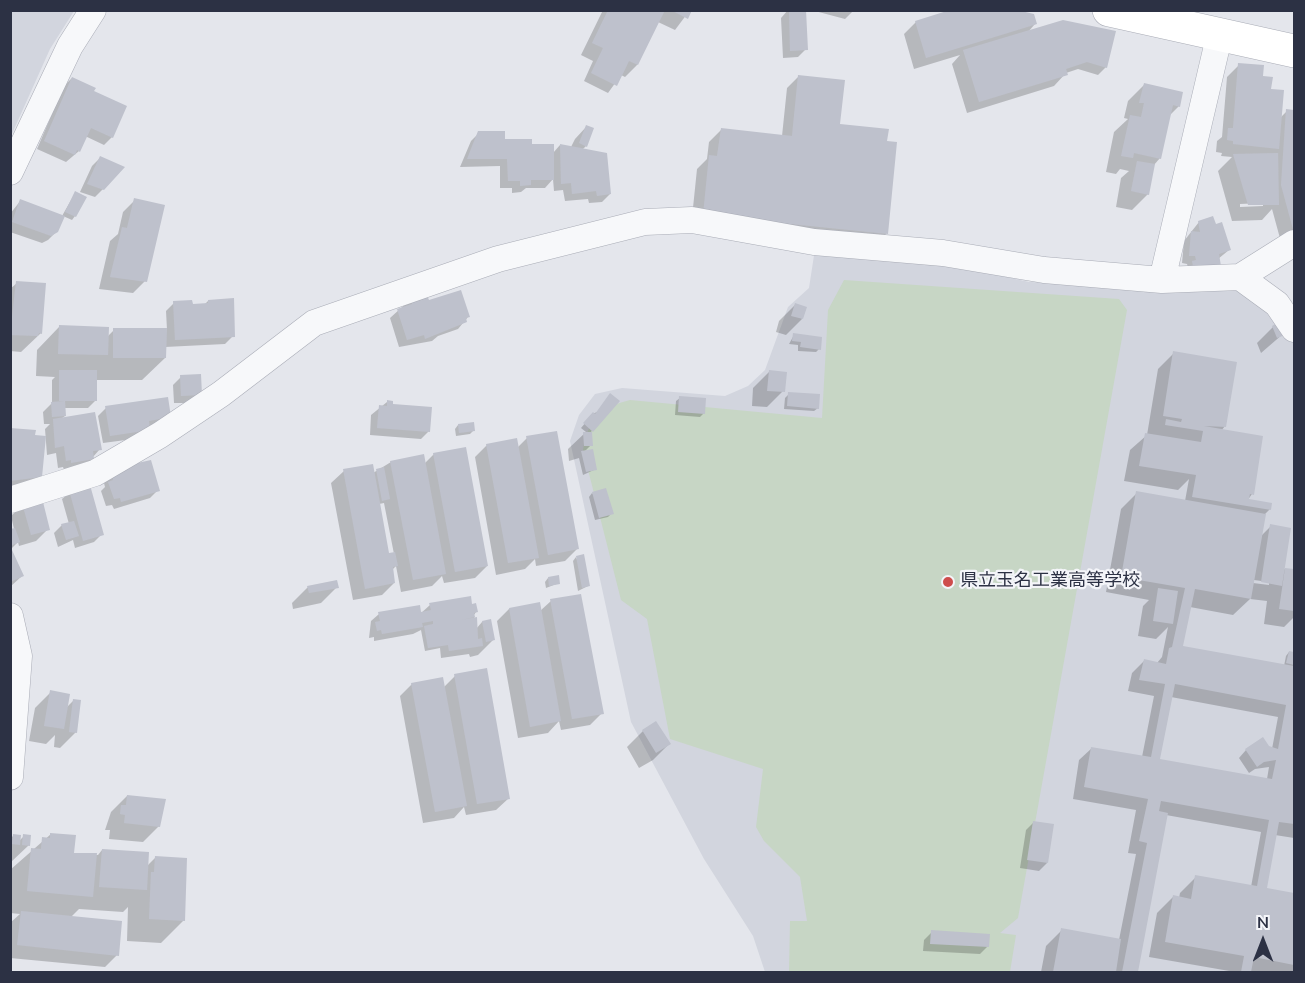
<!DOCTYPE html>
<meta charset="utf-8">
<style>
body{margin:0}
#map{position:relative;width:1305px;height:983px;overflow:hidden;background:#e4e6ec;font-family:"Nunito Sans",sans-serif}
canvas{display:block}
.frame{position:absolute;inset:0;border:12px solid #2c3144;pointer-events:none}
.north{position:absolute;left:1233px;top:911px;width:60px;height:60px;-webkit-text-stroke:4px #f4f5f9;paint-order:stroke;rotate:0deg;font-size:16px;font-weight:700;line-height:24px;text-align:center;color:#2c3144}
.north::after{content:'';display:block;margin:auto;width:21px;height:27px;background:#2c3144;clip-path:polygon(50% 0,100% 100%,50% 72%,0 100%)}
</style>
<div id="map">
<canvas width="1305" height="983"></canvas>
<div class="frame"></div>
<div class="north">N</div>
</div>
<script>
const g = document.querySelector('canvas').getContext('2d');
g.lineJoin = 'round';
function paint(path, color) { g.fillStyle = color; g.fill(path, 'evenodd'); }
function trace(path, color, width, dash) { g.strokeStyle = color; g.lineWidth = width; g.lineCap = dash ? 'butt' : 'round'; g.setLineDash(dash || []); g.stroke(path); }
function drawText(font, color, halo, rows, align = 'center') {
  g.font = font + ' "Nunito Sans","Noto Sans JP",sans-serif'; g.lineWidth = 4.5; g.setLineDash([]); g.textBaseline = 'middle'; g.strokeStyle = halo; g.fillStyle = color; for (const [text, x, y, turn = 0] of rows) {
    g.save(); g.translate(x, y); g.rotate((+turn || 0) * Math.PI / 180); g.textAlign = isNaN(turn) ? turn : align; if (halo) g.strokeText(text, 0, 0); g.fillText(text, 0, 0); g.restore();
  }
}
paint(new Path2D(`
 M11,10L74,11L50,49L11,136Z
 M815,249L940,262L1029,282L1244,289L1294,332V972H765L753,936L704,859L631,722L570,441L579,415L595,394L622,388L725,396L748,386L765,370L788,307L809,288Z`), '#d2d5de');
paint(new Path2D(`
 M844,280L1119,299L1127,310L1018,918L1000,933L1016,935L1010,972H789L790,921H807L800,877L764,841L756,827L763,769L670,739L647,619L621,600L583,450C588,420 600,407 630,400L822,418L828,310Z`), '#c7d6c5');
paint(new Path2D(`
 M603,10H690L675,30L658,22L637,65L625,77L621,75L608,93L584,81L593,61L581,55Z
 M788,10H805L806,49L798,57L783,58L781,18Z
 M811,10H854L845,19Z
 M916,22L1035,24L1028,32L1106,67L1098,75L1078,69L1066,73L1054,86L967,113L952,64L960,55L914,69L904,34Z
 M1239,65L1261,78L1270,90L1281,117L1287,111H1294V233L1281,242L1272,209L1262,220L1232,221L1218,171L1232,157L1221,156L1222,153L1216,152L1217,141L1222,137L1227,77ZM1263,203V206L1240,207V204Z
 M799,76L838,125L885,142L886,234L874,246L691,227L697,169L707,159L709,142L721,130L782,136L787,88Z
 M72,78L92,92L112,137L104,145L85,136L79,151L66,162L37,149L64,86Z
 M1144,85L1179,106L1169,116L1160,158L1154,165L1148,194L1132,210L1116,207L1121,178L1129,171L1120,169L1116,174L1106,172L1114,132L1128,119L1124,118L1128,101Z
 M587,126L586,146L582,150L610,194L602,202L589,203L588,199L565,201L563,190L554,191L553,179L545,188H526L521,192L512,193V188H500V166L460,167L471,141L479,133L553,153L560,145L571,147L575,139Z
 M100,158L103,189L95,197L80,192L92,166Z
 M75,193V216L72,220L63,216L57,231L48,240L42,243L10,232V214L21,200L62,216Z
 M135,200L145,281L133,293L99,289L110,241L118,234L123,212Z
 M1199,222L1229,250L1218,259L1220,266L1188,267L1187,264L1182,263L1184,241Z
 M17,283L41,333L21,352L10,351V289Z
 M411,299L468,317L458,329L438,336L432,341L399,347L390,318Z
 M208,301L233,336L225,344L165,347V358L142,380H96V400L88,408H64L65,416L61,419L100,449L85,466L64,470L63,467L58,468L56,453L47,455L45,429L50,424H44L43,412L52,403V380L55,377L36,376L37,350L59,327L107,337L114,330H167L166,311L174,303L204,305Z
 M795,305L802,319L786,335L776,332L779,321Z
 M1273,327L1283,334L1261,353L1257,343Z
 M794,335L819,349L816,352L798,351V345L789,344Z
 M1174,353L1225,426L1221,431L1252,494L1247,501L1270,509L1264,515L1260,537L1271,526L1283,569L1294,571V617L1284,627L1264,624L1267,601L1250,599L1233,615L1190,607L1181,647L1284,666L1286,656L1289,652L1294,653V838L1275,835L1264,889L1294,894V972H1235L1149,957L1157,913L1173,897L1179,898L1180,893L1196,877L1251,887L1261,832L1166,815L1135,972H1041L1046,946L1062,930L1119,940L1136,854L1128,853L1136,810L1073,799L1079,760L1092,748L1142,757L1154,696L1128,691L1132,673L1144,661L1157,663L1162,657L1168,627L1156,639L1138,636L1143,606L1149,600L1106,592L1121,509L1137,493L1185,501L1189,479L1178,490L1124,481L1130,450L1147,435L1158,369ZM1254,580L1269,582V585L1253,583ZM1171,697L1278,717L1272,749L1246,750L1239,758L1249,773L1255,769L1269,767L1267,779L1158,760Z
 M769,372L783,391L767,407L752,406L753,388Z
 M181,377L201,395L193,403H174L173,385Z
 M789,394L818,408L814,411L784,409L785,398Z
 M680,398L704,413L700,417L675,415L676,401Z
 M618,401L590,433L591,445L584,452L596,469L583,475L579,458L569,461L568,449L586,432L581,428L593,414Z
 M387,402L429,431L421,439L370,435L371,415Z
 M106,408L170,417L141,438L103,443L98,416Z
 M458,425L474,430L470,434L456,436L455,429Z
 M10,430L34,437L41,477L10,491Z
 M527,438L577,549L565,561L536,566L535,559L525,569L496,575L475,457L487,445L517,448Z
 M434,454L487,566L475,578L444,583L442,576L432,586L401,592L396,566L392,570L394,583L382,595L353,600L331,483L344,471L373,473L391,462L424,464ZM384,503L394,554L388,555L379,504Z
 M111,471L158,490L150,498L114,509L112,505L106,506L101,491L105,487L103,479Z
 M70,492L102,534L94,542L75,548L73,540L58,547L54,533L62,525L69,524L62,499Z
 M592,493L612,513L608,517L595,520L589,497Z
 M23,504L48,529L36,541L19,546L18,542L10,550V531L14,529L11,516Z
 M10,552L22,576L10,587Z
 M576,557L588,586L578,591L573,561Z
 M548,578L559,583L546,588L545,582Z
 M308,587H337L321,603L293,609L292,603Z
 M551,601L602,713L590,725L561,730L559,721L548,733L518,738L497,621L509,609L540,611Z
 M430,605L471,606L476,612L474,615L476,629L482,622L490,621L494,639L478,655L470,657L469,654L441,658L440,648L425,651L421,630L413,634L374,641V637L369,638L371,621L379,614H420Z
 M455,676L509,798L496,810L466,815L464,807L454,818L423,823L400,696L412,684L444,687Z
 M51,692L66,708L74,700L76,732L60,748L54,747L55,735L46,744L29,741L35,708Z
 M643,731L669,744L653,760L639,768L627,747Z
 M127,796L159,826L143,842L109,839L110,830H105L111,812Z
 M1034,822L1047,863L1039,871L1020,868L1026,830Z
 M51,834L72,855H98L102,850L147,866L155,858L184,920L161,943L127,941L128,907L123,912L79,909L71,917L117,955L105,967L10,958V923L20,914L10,913V870Z
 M14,835L19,841L24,836L29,845L10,863V839Z
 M932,932L988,946L980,954L923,951L924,940Z`), '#0003');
paint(new Path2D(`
 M608,10H665L638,65L629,61L617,86L591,73L603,48L592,43Z
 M671,10H692L688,19Z
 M789,10H806L808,50L790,51Z
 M950,10H1017L1034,14L1037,24L926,58L915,21Z
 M1063,20L1116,31L1107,68L1087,62L1066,69L1068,75L979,102L963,50Z
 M1238,63L1264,65L1263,76L1273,77L1271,89L1284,90L1279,149L1233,144V141L1227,140L1228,128H1233Z
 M798,75L845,80L840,124L889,129L887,141L897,142L888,234L703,215L709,155L717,156L721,128L792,136Z
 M72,77L96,88L94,91L127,106L113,138L91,128L80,152L77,150L75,155L44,141Z
 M1144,83L1183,92L1180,107L1173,105L1161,159L1134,153L1133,158L1121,156L1130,115L1141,117L1144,103H1139Z
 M1286,109L1294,110V233L1281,185Z
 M586,125L594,128L587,147L579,143Z
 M478,131H505V139H532V144H554V180H531V185L520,186V181H508L507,159H467Z
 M560,144L607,153L611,194L597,196L596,191L572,194L571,183L561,184Z
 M1278,153L1279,205H1248L1233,154Z
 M100,156L125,167L104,190L87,184Z
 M1137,161L1155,164L1149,195L1131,191Z
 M75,191L87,197L76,217L65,212Z
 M134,198L165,205L147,282L110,277L122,227L127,228Z
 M20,199L65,216L58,232L51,236L12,222Z
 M1213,216L1216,224L1222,222L1231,250L1219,254L1221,266L1194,272L1192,261L1196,260L1195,256H1189L1191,231L1200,232L1198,221Z
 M16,281L46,283L42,334L39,333L38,336L10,335Z
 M461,290L470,317L466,318L467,322L425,339L424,335L407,340L397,309L412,304L410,298L426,293L429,300Z
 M234,298L235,337L175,340L173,301L192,300L193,304L208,303V300Z
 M795,303L807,307L803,319L791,316Z
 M1279,322L1285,335L1277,338L1272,326Z
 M59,325L109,327L108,355L58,354Z
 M113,328H167L166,358H113Z
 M793,333L822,337L821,350L800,347L801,342L792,341Z
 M1173,351L1237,362L1226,427L1204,426L1263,436L1254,495L1250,494L1249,499L1272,503L1271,510L1192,497L1196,475L1139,466L1145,433L1201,442L1203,431L1165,425L1166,419L1181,422L1182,419L1163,416Z
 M59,370H97V401H59Z
 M769,370L787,372L785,392L767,391Z
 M201,374L202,395L181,396L180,375Z
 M788,392L820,394L819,409L787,406Z
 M610,393L620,401L593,432L583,423L593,412L595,414Z
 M679,396L706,398L705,414L678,412Z
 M168,397L171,417L149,421L150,430L110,436L105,406Z
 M387,400L393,401V404L432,407L430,432L377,428L379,405L387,406Z
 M65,401L66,416L52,417L51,402Z
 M95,412L102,450L93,451L94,459L71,463V460L66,461L64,446L55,448L53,419Z
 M474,422L475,431L459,433L458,424Z
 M10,428L36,430L35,435L46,436L42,477L10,481Z
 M557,431L579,549L548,555L526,436Z
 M583,432H592L593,446H584Z
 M517,438L539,558L508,563L486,444Z
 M466,447L488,566L455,572L433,453Z
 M593,449L597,470L586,472L581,451Z
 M424,454L446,574L413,580L390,461Z
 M151,460L160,491L121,502L120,498L114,499L108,482L113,480L110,469Z
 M373,464L389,553L395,552L398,566L393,567L395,583L365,589L343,469Z
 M384,467L390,499L382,501L376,469Z
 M90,485L104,535L83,541L69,490Z
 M606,488L614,514L599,518L592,492Z
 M1136,491L1266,514L1251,599L1195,589L1183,646L1294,666V824L1279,822L1267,888L1294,893V965L1254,957L1251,972H1241L1244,956L1165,942L1173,895L1191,899L1195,875L1257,886L1269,820L1161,801L1159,811L1168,813L1138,972H1122L1147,843L1139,841L1148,799L1084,787L1091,747L1151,757L1165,684L1139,680L1144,659L1166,664L1169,648L1172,647L1185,588L1121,577ZM1175,684L1286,705L1278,749L1269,746L1263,737L1245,749L1257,767L1264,762L1276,760L1272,779L1160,759Z
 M42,498L50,530L31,535L22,503Z
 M74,521L79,536L66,540L61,524Z
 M1270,524L1291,528L1282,586L1261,582Z
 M15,528L20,542L10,546V529Z
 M12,550L24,576L10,582V551Z
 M584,554L590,586L582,588L576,556Z
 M1285,568L1294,569V611L1279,609Z
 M559,575L560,584L549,586L548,577Z
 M337,580L339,588L309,593L307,586Z
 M1158,588L1178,591L1173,624L1153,621Z
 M581,594L604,714L572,719L550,599Z
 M471,596L472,604L476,603L478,612L474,613L475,617L461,620L477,617L478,639L482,638L483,646L449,651L448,645L428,648L424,626L433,624V621L422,623L423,627L382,634L381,630L377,631L375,622L380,621L378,612L420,605L421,612L431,610L429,603Z
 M540,602L561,721L530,727L509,608Z
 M491,619L495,640L486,642L482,621Z
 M1289,651L1294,652V665L1286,663Z
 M487,668L510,799L477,804L454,674Z
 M443,677L467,806L435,812L411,683Z
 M50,690L70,694L64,729L44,726Z
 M73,699L81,700L77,733L69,732Z
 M656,721L671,744L656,753L642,730Z
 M127,795L166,799L160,827L124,823L125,815L120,814L121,805H126Z
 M1033,821L1054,824L1048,863L1027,860Z
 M50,833L76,835L74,853H97L93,897L27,891L31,848L41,849L42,837L50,838Z
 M13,834L21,835L20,845L12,844Z
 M23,834L31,835L30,846L22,845Z
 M102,849L149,852L147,890L99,887Z
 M155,856L187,858L185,921L149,919L151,872H154Z
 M21,911L122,921L119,956L17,945Z
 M1061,928L1121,939L1116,972H1053Z
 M931,930L990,934L989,947L930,944Z`), '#bec1cc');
const street = new Path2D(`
 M10,172L70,46L93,10
 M1240,277L1277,304L1294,329
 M1162,280L1220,33
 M10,500L95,473L160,435L221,394L314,323L498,259L645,222L692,220L814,242L943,253L1044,270L1162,280L1240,277L1294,243
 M10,616L19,656L10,777`);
const secondary = new Path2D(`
 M1109,10L1294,51`);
trace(street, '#a9acb6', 27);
trace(secondary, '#a9acb6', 34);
trace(street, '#f7f8fa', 26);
trace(secondary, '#fff', 33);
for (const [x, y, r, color] of [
 [948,582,6,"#ce4d4c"]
]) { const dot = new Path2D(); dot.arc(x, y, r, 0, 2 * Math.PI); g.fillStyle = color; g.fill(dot); trace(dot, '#f4f5f9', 2); }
drawText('18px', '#2c3144', '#f4f5f9', [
 ["県立玉名工業高等学校",960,582]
], 'left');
</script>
